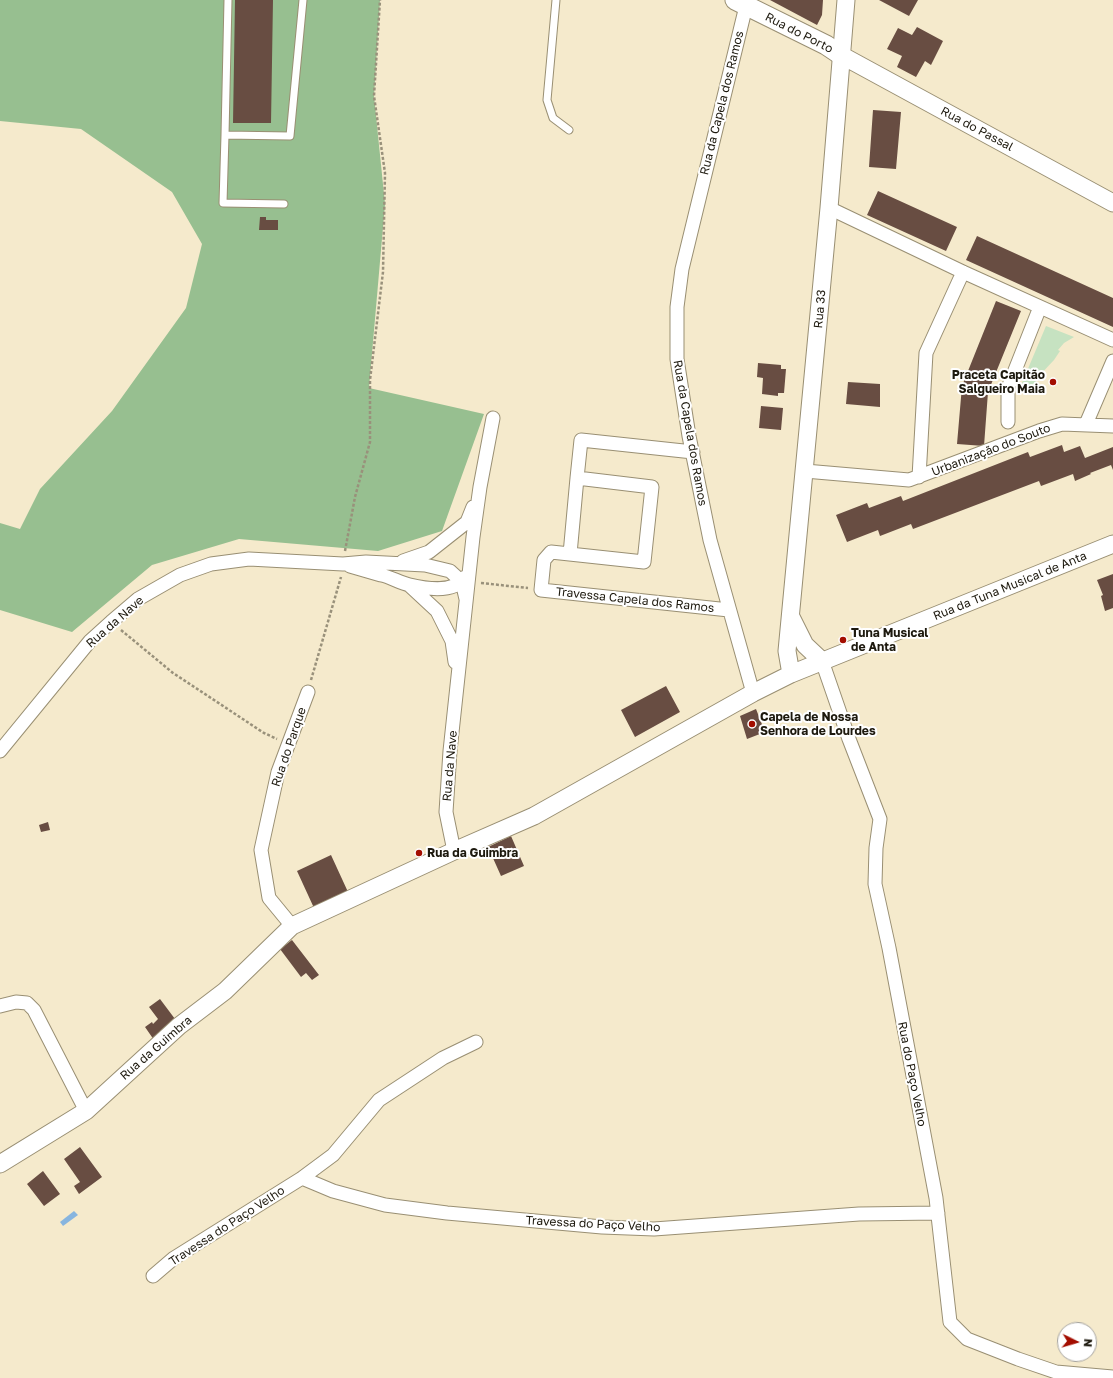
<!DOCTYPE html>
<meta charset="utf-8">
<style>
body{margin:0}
#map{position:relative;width:1113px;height:1378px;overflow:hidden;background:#f5eacc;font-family:"Golos Text",sans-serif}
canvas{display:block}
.north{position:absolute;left:1057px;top:1322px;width:40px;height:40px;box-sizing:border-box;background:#fff;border:1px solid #a5a39f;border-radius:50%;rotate:95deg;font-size:11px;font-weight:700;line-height:16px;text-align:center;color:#1d190e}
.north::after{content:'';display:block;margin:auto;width:14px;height:18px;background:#a30d00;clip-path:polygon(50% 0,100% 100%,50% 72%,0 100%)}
</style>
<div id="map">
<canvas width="1113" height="1378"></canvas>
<div class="north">N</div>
</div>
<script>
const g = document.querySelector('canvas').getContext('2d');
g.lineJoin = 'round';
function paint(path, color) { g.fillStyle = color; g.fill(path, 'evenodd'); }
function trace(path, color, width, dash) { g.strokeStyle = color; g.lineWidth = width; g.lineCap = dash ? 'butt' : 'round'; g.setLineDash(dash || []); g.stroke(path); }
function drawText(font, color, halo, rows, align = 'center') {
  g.font = font + ' "Golos Text",sans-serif'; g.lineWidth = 4; g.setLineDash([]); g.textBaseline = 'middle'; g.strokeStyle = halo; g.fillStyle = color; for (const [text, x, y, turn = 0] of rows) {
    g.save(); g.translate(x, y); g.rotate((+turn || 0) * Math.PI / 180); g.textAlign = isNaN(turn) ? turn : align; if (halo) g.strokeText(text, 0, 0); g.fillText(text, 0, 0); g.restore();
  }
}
paint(new Path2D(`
 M1046,326L1074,337L1064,343L1058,350L1060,351L1054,360L1039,376L1032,390H1019Z`), '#c6e2c1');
paint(new Path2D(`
 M0,0H380L374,96L385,204L369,388L484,414L442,531L378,551L239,539L152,565L72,632L0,610V523L20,529L40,489L112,411L186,308L202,244L172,192L81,129L0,121Z`), '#97bf90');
paint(new Path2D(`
 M74,1211L78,1215L63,1226L60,1222Z`), '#87b5df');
paint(new Path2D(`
 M235,0H273L271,123H233Z
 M770,0H823L822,15L817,25Z
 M879,0H918L909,16Z
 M917,27L943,41L931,65L925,61L916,77L897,67L902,56L887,49L898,28L912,35Z
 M873,110L901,112L896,169L869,167Z
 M878,191L957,227L946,251L867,215Z
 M260,217H266V220H278V230H259Z
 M977,236L1113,298V327L966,260Z
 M996,301L1021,311L988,392L984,446L957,444L962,386Z
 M758,363L781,365V369H786L784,393H778V396L762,394L763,378L757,377Z
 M848,382L880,384V407L846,404Z
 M761,406L783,408L781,430L759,428Z
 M1062,445L1064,452L1080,446L1085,458L1113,447V470L1111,465L1090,473L1091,474L1075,481L1073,474L1041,486L1039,481L913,529L911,524L880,536L878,530L847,542L836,515L867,503L869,508L901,496L903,501L1028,452L1030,457Z
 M1113,574V608L1105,611L1101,596L1103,595L1097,580Z
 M666,686L680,712L635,737L621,710Z
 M756,709L765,732L747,739L740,716Z
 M48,822L50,830L41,832L39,825Z
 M511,836L524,866L501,876L488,847Z
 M331,855L348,892L314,908L297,871Z
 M292,940L319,975L312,980L306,973L301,977L280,949Z
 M160,999L175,1019L154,1040L145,1027L152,1022L153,1024L158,1019L149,1007Z
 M80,1147L102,1177L79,1194L74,1186L80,1182L64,1159Z
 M43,1171L60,1194L44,1206L27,1184Z`), '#684d42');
const service = new Path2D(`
 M228,0L225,135L290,136L303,0
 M556,0L547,100L553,118L569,130
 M225,135L223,203L284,204`);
const minor = new Path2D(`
 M746,6L682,269L677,307V359L689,436L710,540L753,693
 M829,208L963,272L1113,340
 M1008,422V388L1040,307
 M1086,424L1113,361
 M693,452L581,440L577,478L652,487L644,562L551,552L544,560L541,590L729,610
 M805,471L909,480L1039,431L1062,424L1113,426
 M919,477L926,353L963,272
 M570,554L577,478
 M403,561L429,552L467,522L473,507
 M350,566C360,569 371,572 381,575C391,577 400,583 410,585C427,589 455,593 465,577
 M409,585L437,611L452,641L455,662
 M822,661L849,739L880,819L876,848L875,884L889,948L936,1198L950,1322L967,1339L1018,1359L1056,1372L1113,1377
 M0,751L90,641L111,622L138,599L180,575L211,564L249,559L343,564L366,562L425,565L450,571L462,582L466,599
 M454,851L446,812L450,751L473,537L480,487L493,418
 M292,926L269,898L261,850L278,772L308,692
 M0,1006L16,1002L27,1003L34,1010L86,1111
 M302,1178L333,1191L385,1205L447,1213L602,1227L654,1229L859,1214L938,1213
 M153,1276L174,1258L302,1178L333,1155L379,1100L443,1058L476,1042`);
const tertiary = new Path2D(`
 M841,55L1113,203
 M791,617L805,645L822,661
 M791,674L787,651L829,208L846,0
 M0,1164L86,1111L179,1026L225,991L292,926L454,851L534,816L753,693L791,674L1113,544`);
const secondary = new Path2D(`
 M735,0L826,45L841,55`);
trace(service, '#998f73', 9);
trace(minor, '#998f73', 15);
trace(tertiary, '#998f73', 19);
trace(secondary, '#998f73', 21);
trace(new Path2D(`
 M345,551L355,497L370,442V380L383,272L385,173L374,96L380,0
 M481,583L528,588
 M121,630L173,673L264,733L277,739
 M311,680L341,577`), '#99917b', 2.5, [3, 2]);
trace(service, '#fff', 7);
trace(minor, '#fff', 13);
trace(tertiary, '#fff', 17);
trace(secondary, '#fff', 19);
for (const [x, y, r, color] of [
 [1053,382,4,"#a30d00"],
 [843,640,4,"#a30d00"],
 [752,724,4,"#a30d00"],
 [419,853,4,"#a30d00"]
]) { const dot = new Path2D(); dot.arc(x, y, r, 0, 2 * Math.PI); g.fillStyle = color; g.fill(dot); trace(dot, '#fff', 1.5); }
drawText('12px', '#1d190e', '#fff', [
 ["Rua do Porto",799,33,27],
 ["Rua da Capela dos Ramos",722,103,-76],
 ["Rua do Passal",977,129,28],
 ["Rua 33",820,309,-85],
 ["Rua da Capela dos Ramos",690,433,80],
 ["Urbanização do Souto",991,450,-21],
 ["Rua da Tuna Musical de Anta",1010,586,-22],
 ["Travessa Capela dos Ramos",635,600,6],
 ["Rua da Nave",115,622,-41],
 ["Rua do Parque",289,747,-71],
 ["Rua da Nave",450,766,-85],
 ["Rua da Guimbra",156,1048,-41],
 ["Rua do Paço Velho",912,1074,79],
 ["Travessa do Paço Velho",593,1224,3],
 ["Travessa do Paço Velho",227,1226,-33]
]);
drawText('bold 12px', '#1d190e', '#fff', [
 ["Praceta Capitão",1045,375,"right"],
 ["Salgueiro Maia",1045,389,"right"],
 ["Tuna Musical",851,633],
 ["de Anta",851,647],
 ["Capela de Nossa",760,717],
 ["Senhora de Lourdes",760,731],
 ["Rua da Guimbra",427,853]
], 'left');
</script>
